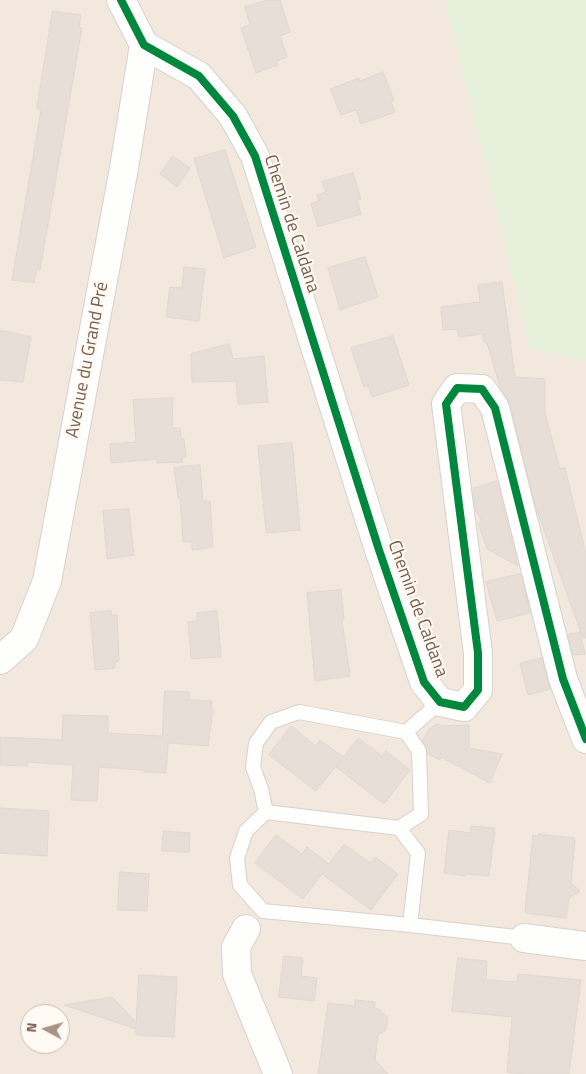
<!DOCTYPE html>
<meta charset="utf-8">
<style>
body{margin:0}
#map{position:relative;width:586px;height:1074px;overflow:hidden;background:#f9f5f0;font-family:"Titillium Web",sans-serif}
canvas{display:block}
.north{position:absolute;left:20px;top:1004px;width:50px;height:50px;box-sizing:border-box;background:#fffaf3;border:1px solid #cabbb1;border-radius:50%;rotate:276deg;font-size:14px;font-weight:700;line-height:20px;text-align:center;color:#7a5c4d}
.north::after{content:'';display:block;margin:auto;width:18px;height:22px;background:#a69286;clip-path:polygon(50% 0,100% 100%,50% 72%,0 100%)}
</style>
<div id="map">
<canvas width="586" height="1074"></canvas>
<div class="north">N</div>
</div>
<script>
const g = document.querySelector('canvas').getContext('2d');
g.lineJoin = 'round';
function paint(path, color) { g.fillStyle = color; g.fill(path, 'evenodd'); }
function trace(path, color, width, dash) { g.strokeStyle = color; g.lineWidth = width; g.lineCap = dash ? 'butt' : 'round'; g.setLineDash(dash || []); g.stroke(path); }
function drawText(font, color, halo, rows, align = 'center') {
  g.font = font + ' "Titillium Web",sans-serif'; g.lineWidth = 4; g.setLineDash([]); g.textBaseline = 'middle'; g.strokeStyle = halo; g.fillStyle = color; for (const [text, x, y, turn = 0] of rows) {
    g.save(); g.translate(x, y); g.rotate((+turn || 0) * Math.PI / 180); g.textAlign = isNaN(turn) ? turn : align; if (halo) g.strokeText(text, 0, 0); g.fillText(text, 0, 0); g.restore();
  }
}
paint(new Path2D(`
 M0,0H586V1074H0ZM30,1014H60V1044H30Z`), '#f2e8de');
paint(new Path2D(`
 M445,0H586V361L530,348Z`), '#e7f0db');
const building = new Path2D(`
 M267,0H280L290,32L280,36L287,57L277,61L278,65L256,73L241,28L250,25L245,7Z
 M53,11L81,15L79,27L82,28L40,270L37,269L34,283L12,280L41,110L37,109Z
 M383,72L394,101L391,102L395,112L361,124L356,110L341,115L330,89L359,78L360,81Z
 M225,150L256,247L224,258L194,159Z
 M173,156L190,168L177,187L160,174Z
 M353,173L361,199L357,200L361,214L318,227L311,204L319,201L317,195L326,192L322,182Z
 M365,257L378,297L340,310L328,268Z
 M184,267L205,269L199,321L166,317L170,287L182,288Z
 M502,282L515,377L545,379V413L560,469L565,468L586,554V638H583L535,505L510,404L500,387L487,343H484L483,334L459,337L457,329L443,330L441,307L480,302L478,285Z
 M0,330L31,337L23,382L0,380Z
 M393,336L409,385L372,397L368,386L364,387L351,348Z
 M229,344L233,359L264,356L268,402L238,404L236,381L192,382L191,354Z
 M173,398L172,428H180L181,439H184L186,457H182L183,462L157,463V459L111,463L110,444L136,442L133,400Z
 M292,443L300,530L266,533L258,446Z
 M200,465L203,501H210L213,547L192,550V542H183L180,498H178L174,468Z
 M497,481L518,566L487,549L478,523L482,522L475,507L473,489Z
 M129,509L134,555L107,559L103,511Z
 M521,574L530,613L497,621L486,582Z
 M341,590L344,619L342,620L350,676L315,681L307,593Z
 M111,611V615H117L119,661L115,662V668L95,670L90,613Z
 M217,611L221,657L191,659L188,622L197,621V613Z
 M580,632L585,654L573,655L568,635Z
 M542,658L550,689L528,695L520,664Z
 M165,691L189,692V700L212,701V710H213L208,746L168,743L166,773L144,772V770L99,767L97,801L71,800L73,765L28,762V766L0,765V737L62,740L63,715L108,716V733L162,736Z
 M438,724L442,726L469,725V748L502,754L490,783L441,757L440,760L428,754L426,747L422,740H423L429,729Z
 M291,726L316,746L320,740L343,757L358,738L382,756L386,751L410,770L384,804L336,767L341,760L316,791L269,755Z
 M0,808L49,811L47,856L0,853Z
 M471,826L495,828L489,876L467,874L466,876L444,873L449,830L471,833Z
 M164,831L190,833L189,852L162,851Z
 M539,834L575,838L571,883L580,891L569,898L566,918L525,913L533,835L538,836Z
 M276,835L302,854L307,847L329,864L344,844L370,863L375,857L398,874L371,910L322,874L303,899L255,863Z
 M120,872L149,874L147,911L118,910Z
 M284,956L303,958L301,976L317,978L314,1001L279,997Z
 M458,958L487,961L486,980L517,982L518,974L581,980L569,1074H525L507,1072L512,1017L452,1011Z
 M139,975L177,977L174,1037L136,1035V1029L64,1005L112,997L136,1022Z
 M355,1000L375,1002L374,1009H379L388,1018L386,1030L378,1035L375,1060L388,1074H318L328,1003L355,1006Z`);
paint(building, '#e6ded7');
trace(building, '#e2d8d2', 1);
const service = new Path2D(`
 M406,732L440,702
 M266,812L399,828L418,853L410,925L263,911L240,885L237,858L246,831Z
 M266,812L261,789L253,767L256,743L271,722L299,712L406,732L419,751L421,814L399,828
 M410,925L524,938`);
const minor = new Path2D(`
 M121,0L144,45L199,76L233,116L255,156L379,550L424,682L440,702L464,707L478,690V653L446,404L457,388L482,389L495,408L563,679L586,739
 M0,660L24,639L47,581L124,168L144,45
 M246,929L236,947L237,974L278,1074
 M524,938L586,946`);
trace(service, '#d7d1cb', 16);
trace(minor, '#d7d1cb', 30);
trace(service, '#fefefd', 14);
trace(minor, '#fefefd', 28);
trace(new Path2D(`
 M121,0L144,45L199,76L233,116L255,156L379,550L424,682L440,702L464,707L478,690V653L446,404L457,388L482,389L495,408L563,679L586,739`), '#00873e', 8);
drawText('18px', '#7a5c4d', '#fffaf3', [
 ["Chemin de Caldana",291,224,72],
 ["Avenue du Grand Pré",88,360,-79],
 ["Chemin de Caldana",417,609,70]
]);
</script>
